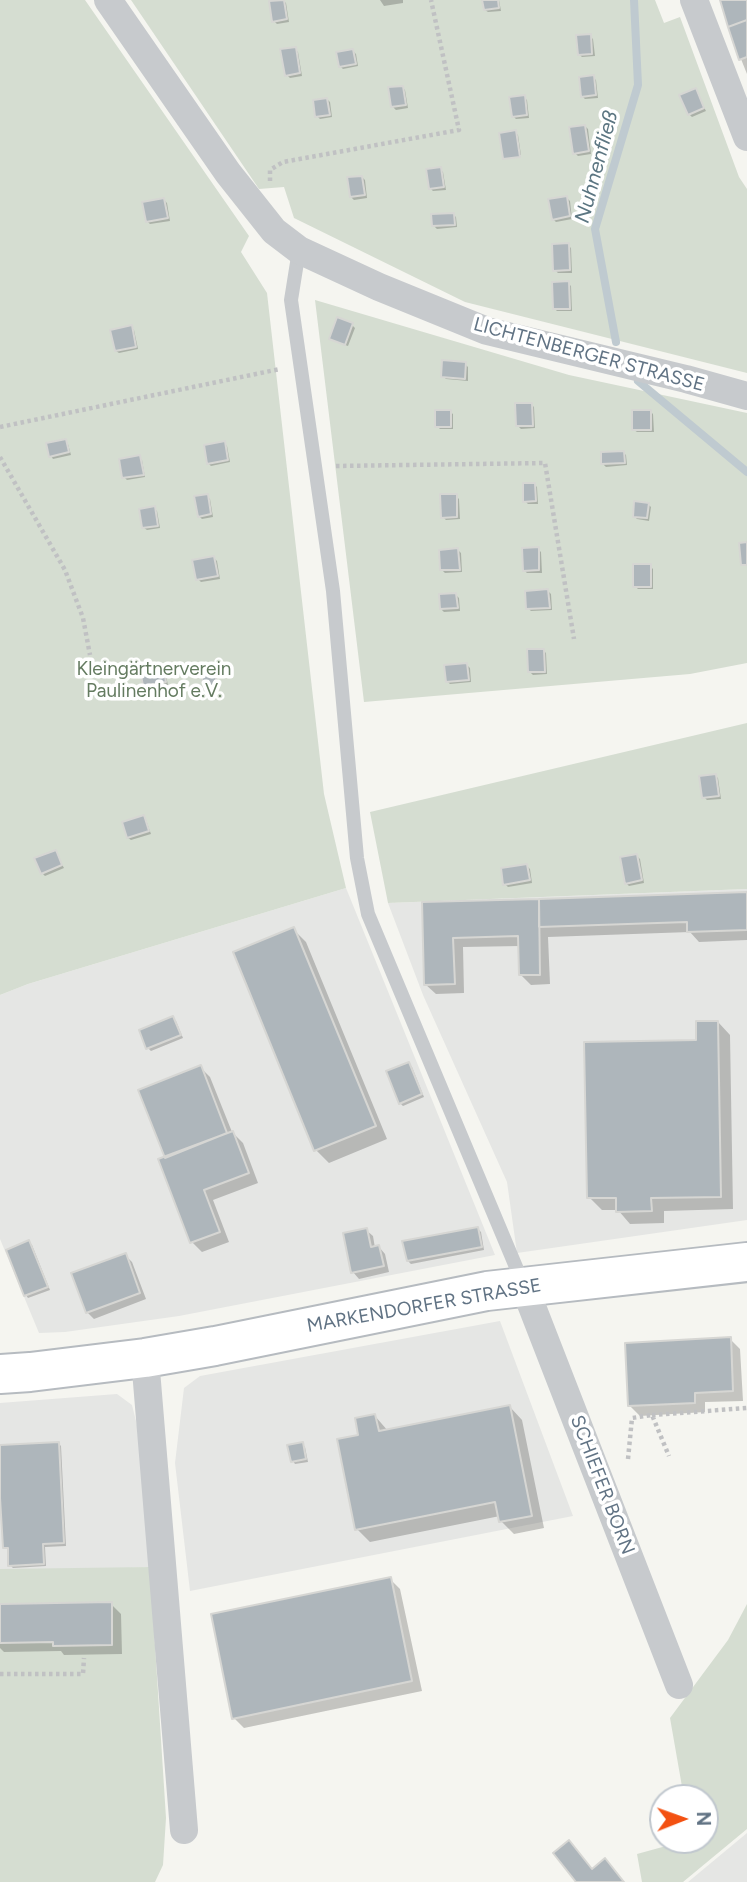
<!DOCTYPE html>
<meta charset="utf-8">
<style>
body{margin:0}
#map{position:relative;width:747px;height:1882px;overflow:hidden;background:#f5f5f0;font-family:Figtree,sans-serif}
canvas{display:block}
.north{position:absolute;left:649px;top:1784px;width:70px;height:70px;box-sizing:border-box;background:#fff;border:2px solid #c0c7ce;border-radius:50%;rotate:89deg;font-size:19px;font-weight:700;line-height:28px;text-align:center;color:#617384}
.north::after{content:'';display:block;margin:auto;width:24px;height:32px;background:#f35112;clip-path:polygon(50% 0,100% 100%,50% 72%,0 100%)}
</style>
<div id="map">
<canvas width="747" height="1882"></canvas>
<div class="north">N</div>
</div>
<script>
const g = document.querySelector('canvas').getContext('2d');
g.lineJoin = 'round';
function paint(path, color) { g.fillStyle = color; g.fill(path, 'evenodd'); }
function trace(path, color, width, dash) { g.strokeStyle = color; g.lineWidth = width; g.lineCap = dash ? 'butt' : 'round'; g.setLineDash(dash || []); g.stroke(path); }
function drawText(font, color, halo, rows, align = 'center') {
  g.font = font + ' Figtree,sans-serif'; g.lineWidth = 7; g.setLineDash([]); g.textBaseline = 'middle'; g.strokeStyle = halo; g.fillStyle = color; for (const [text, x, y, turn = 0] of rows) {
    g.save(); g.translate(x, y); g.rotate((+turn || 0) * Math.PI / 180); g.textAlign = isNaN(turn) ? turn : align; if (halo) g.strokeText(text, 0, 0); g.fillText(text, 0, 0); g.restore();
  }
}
paint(new Path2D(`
 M346,888L495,1255L179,1316L65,1332L39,1333L0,1239V995L28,984Z
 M747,889V1220L517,1253L507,1182L423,995L388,903Z
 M500,1321L573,1516L190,1591L175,1463L184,1388L200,1376Z
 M117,1394L132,1405L137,1425L150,1567L0,1574V1403Z
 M747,1833V1882H688Z`), '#e5e6e4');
paint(new Path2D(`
 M0,0H85L249,236L241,252L267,293L324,794L346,888L28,984L0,995Z
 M131,0H655L664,23L680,17L739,177L747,189V373L465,302L294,218L284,187L259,189Z
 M315,300L569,375L747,413V663L690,674L364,702Z
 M747,723V889L388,903L370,812Z
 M150,1567L166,1818L163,1865L155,1882H0V1569Z
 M747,1604V1829L683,1882H642L637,1854L688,1840H705V1798H684L670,1718L728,1640Z`), '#d5ddd1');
paint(new Path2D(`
 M283,0L286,3L289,22L277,24L274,21Z
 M380,0H403V3L384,6Z
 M484,0H499L501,11L488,12L485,10Z
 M722,0H747V74L741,59Z
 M590,36L593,39L595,56L582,57L579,54Z
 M295,49L298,52L302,76L290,78L287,75Z
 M353,51L356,54L358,66L343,69L340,66Z
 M593,77L596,80L598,98L585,99L582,96Z
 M402,87L405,90L408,108L396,110L393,107Z
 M695,90L706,111L692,117L689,114Z
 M524,97L527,100L529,118L516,119L513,116Z
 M327,99L330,102L332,117L320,119L317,116Z
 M585,126L588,129L591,154L578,156L575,153Z
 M515,132L518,135L521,155L505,157Z
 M440,169L443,172L446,190L433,191L430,188Z
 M362,177L365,180L367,198L354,200L351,197Z
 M567,198L570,201L572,219L556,222L553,219Z
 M164,200L167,203L170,221L150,224L147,221Z
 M453,214L456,217L457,227L437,229L434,226Z
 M568,245L571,248L572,273H558L555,270Z
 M568,283L571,286L572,311H557L554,308Z
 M352,325L355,328L348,346L334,341L331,338Z
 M131,327L134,330L138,349L119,353L116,351Z
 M465,364L468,367V381L446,379L443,376Z
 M531,404L534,407L535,428L521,429L518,426Z
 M650,411L653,414L654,432H637L634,430Z
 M450,412L453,414V429H440L437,426Z
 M66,441L68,444L71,455L53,459L51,456Z
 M224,443L227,446L230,462L211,466L208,463Z
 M623,452L626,455L627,465L606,467L603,464Z
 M139,457L142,460L145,477L127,480L124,477Z
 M534,484L537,487L538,504H528L525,501Z
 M207,496L210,499L213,517L202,519L199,516Z
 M456,496L459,499L460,519L446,520L443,517Z
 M648,504L651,507L649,521L637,519L634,516Z
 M154,508L157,511L160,528L147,530L144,528Z
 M538,549L541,552L542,573H527L524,570Z
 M458,550L461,553L462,572L445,573L442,570Z
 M214,558L217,561L220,579L201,582L198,579Z
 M650,566L653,569V589H638L635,586Z
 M548,591L551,594L552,610L531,611L528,608Z
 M456,595L459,598L460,611L444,612L441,609Z
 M543,650L546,653L547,674L533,675L530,672Z
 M467,665L470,668L471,682L450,684L447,681Z
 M162,668L165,671L168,685L148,688L145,686Z
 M213,669L216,672L219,690L208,691L205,688Z
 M715,775L718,778L721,799L707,800L704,797Z
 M143,817L146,820L151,834L131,840L128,838Z
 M55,852L64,868L45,876L42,873Z
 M637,856L640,859L644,883L629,886L626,883Z
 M527,866L530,869L532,883L508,887L505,884Z
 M747,893V940L699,942L690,932L548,937L550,984L531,985L521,975L520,946L463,947L464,993L436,994L425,984L424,904Z
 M293,929L306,942L387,1139L329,1163L316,1150L235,953Z
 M173,1018L176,1021L183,1038L151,1051L148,1048Z
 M718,1022L730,1035L733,1209L664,1211V1223L630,1224L618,1210H602L589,1197L698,1041Z
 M409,1064L412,1067L424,1097L403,1106L400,1103Z
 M200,1067L210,1077L232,1132L243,1143L258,1183L213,1200L229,1242L202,1252L192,1242L167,1159Z
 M478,1229L481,1232L484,1250L411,1264L408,1261Z
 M366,1230L373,1236L375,1248L379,1247L385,1254L389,1272L359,1279L353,1272Z
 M29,1242L32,1245L50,1290L28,1298L26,1295Z
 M125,1255L132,1262L146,1299L94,1319L87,1312Z
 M730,1339L740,1349L743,1401L705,1402V1412L640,1416L630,1406Z
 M510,1407L522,1420L544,1528L514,1534L501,1521L500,1516L370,1542L357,1529L360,1437L375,1416L388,1431Z
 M58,1443L61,1446L66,1546L45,1547L46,1566L13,1568L10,1565V1550L4,1547L0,1447Z
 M302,1444L305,1447L308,1462L295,1464L293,1461Z
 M390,1579L400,1589L422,1691L244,1728L234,1718Z
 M111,1604L121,1614L122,1654L64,1655L61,1651L4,1652L0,1648V1606Z`), '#0003');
trace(new Path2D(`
 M616,342L595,229L638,85L634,0
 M638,381L747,472`), '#bfcad0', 8);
const building = new Path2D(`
 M284,0L287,19L272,22L269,1Z
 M482,0H498L499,8L484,10Z
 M720,0H747V20L728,27Z
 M747,20V57L739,60L728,27Z
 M591,34L592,54L578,55L576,35Z
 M296,47L300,73L285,76L280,49Z
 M353,49L356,64L339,67L336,52Z
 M594,75L596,95L581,97L579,77Z
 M403,86L406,105L391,107L388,87Z
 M696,88L704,108L688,115L679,95Z
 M525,95L527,115L512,117L509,97Z
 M327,98L330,115L315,117L313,100Z
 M585,125L589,151L573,154L569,127Z
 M516,130L520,157L503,159L499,133Z
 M441,167L444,187L429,189L426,169Z
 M362,176L365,195L350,197L347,177Z
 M567,196L570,216L552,220L548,199Z
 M164,198L168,218L146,222L142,202Z
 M454,213L455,225L432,226L431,214Z
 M569,243L570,270L553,271L552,244Z
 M569,281L570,309H553L552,282Z
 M337,317L353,323L345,345L329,339Z
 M132,325L136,347L115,351L110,330Z
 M442,360L466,362L465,379L441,377Z
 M515,403H532L533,426H516Z
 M435,410H451V427H435Z
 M632,410H651V430H632Z
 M66,439L69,452L49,457L46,443Z
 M225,441L228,460L207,464L204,445Z
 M624,451L625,463L601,464V452Z
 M140,455L144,475L122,478L119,459Z
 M523,483H535L536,501L523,502Z
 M208,494L211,514L198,517L194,496Z
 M440,494H457V517L441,518Z
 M634,501L649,503L647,518L633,517Z
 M155,506L158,526L142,528L139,509Z
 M747,542V565H741L739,543Z
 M539,547V570L523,571L522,548Z
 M458,548L460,570H440L439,550Z
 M214,556L218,576L196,580L192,560Z
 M633,564H651V587H633Z
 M548,589L550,608L526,609L525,591Z
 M456,593L458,608L440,609L439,594Z
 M527,649H544L545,672H528Z
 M467,663L469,680L446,682L444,665Z
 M163,666L166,682L143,686L140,670Z
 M214,667L217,687L204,689L200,669Z
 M716,774L719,796L702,798L699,776Z
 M144,815L149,831L127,838L122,822Z
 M56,850L62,865L41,874L34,858Z
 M637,854L642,880L625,884L620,857Z
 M527,864L530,880L503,885L501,868Z
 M747,892V930L687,932V922L539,927V899Z
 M539,899L540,975H519L518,936L453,938L455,984L424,985L422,902Z
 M294,927L376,1126L314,1151L233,952Z
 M173,1016L181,1035L146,1049L139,1030Z
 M696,1021H718L721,1197L651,1198L652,1211L616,1212V1198H587L584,1042L696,1040Z
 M409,1062L422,1094L399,1104L386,1071Z
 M201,1065L227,1133L165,1158L138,1090Z
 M233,1131L249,1173L204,1190L220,1232L190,1243L158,1159Z
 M478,1227L482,1247L407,1261L402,1241Z
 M367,1228L371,1247L379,1245L384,1266L351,1273L343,1233Z
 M29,1240L48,1287L24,1296L6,1250Z
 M126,1253L140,1293L86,1313L71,1273Z
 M731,1337L733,1391L695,1393V1403L628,1406L625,1343Z
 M510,1405L532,1516L499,1522L495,1502L355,1530L337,1439L358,1435L355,1418L375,1414L379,1431Z
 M59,1442L64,1543L43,1544L44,1564L8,1566V1548H3L0,1498V1445Z
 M303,1442L306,1459L291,1462L287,1445Z
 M391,1577L412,1681L232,1719L211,1614Z
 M112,1602V1645L53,1646V1642L0,1643V1604Z
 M569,1840L592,1869L605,1858L624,1882H576L553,1853Z`);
paint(building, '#aeb6bb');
trace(building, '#d6d6d3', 2);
const secondary = new Path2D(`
 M0,1374L30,1372L145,1358L215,1346L487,1291L747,1262`);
trace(secondary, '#b6bbc0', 42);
trace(new Path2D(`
 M270,181V170L283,162L459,130L431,0
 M0,427L280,369
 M0,457L65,570L83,618L90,655
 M336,466L545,463L574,639
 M652,1415L747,1408
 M628,1459L632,1418L652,1415L669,1456
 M0,1674H83L84,1658`), '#c0c1c3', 4.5, [3.5, 3.5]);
trace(new Path2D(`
 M299,250L291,300L333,591L357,858L368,914L524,1286`), '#c7cacd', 14);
trace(new Path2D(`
 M108,0L228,173L274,231L299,250L379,287L487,331L686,379L747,396
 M694,0L747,137
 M524,1286L679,1685
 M145,1358L184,1830`), '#c7cacd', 28);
trace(secondary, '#fff', 38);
drawText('19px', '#617384', '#fff', [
 ["LICHTENBERGER STRASSE",589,355,15],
 ["MARKENDORFER STRASSE",424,1306,-10],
 ["SCHIEFER BORN",602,1485,69]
]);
drawText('19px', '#647b60', '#fff', [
 ["Kleingärtnerverein",154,669],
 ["Paulinenhof e.V.",154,691]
]);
drawText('italic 21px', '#5c7682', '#fff', [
 ["Nuhnenfließ",597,167,-75]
]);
</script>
